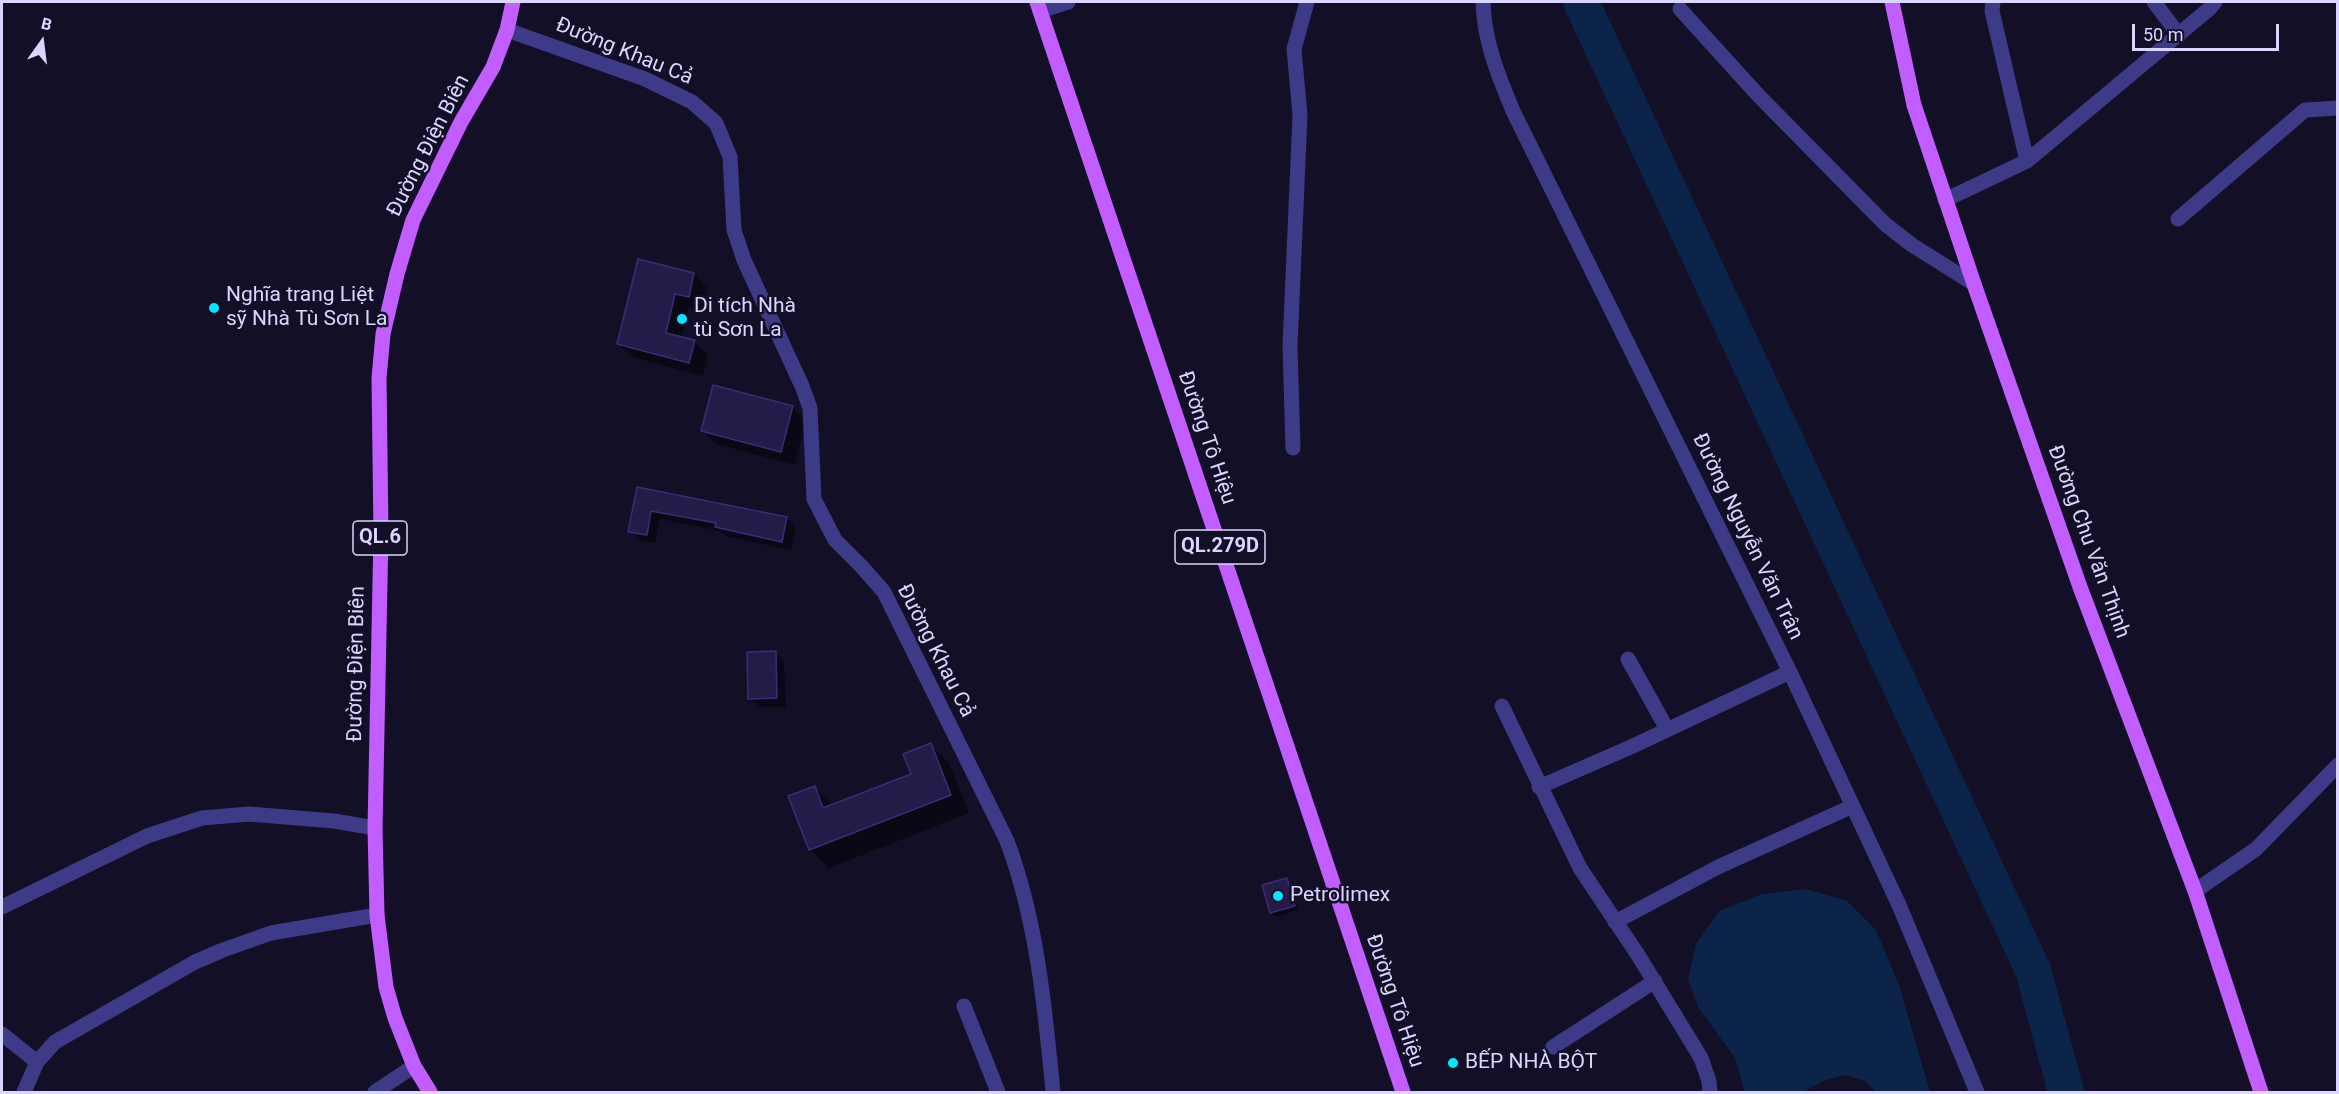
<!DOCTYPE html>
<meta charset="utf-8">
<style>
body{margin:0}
#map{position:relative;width:2339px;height:1094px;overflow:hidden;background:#130f27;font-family:Roboto,sans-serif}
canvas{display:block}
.frame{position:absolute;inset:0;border:3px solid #dad6ff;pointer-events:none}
.north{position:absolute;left:12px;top:12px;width:60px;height:60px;-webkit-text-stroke:4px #130f27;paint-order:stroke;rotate:14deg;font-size:16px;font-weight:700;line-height:24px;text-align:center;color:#dad6ff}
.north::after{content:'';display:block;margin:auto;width:21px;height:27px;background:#dad6ff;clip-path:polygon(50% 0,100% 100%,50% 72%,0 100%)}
.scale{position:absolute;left:2132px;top:24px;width:147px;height:27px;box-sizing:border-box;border:3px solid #dad6ff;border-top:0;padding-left:8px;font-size:18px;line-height:21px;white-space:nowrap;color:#dad6ff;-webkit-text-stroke:4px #130f27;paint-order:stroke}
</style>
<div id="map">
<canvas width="2339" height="1094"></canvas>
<div class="frame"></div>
<div class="north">B</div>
<div class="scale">50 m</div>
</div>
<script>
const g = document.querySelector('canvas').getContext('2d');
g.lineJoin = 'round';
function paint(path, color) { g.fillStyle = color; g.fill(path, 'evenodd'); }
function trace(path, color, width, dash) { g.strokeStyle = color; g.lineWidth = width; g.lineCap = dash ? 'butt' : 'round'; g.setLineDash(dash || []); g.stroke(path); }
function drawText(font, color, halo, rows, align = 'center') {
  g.font = font + ' Roboto,sans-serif'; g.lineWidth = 5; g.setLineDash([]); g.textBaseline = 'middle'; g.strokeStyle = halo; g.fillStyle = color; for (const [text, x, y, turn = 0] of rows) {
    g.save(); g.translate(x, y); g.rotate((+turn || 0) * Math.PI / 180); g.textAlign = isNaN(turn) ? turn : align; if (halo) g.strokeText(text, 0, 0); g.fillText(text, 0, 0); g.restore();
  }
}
paint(new Path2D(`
 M1806,889L1847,901L1876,930L1899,985L1930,1092H1877L1865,1081L1845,1075L1825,1080L1803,1092H1745L1735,1058L1698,1007L1688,979L1696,944L1719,911L1762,894Z`), '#0c234a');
paint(new Path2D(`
 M694,274L707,288L702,310L689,307L681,338L694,341L708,355L703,376L632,357L618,344Z
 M792,407L806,421L795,465L716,444L702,430Z
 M638,489L787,518L796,527L791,550L725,536L720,531L660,519L655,543L639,540L630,531Z
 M775,653L784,662L786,707H759L750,698Z
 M930,745L949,763L969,813L829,868L810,849L814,787L833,806L913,775Z
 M1287,880L1291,884L1298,910L1275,917L1271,913Z`), '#0007');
trace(new Path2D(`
 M1581,2L2033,970L2066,1092`), '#0c234a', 36);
const building = new Path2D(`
 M638,259L694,273L689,297L675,294L666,333L695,340L689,363L617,344Z
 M713,385L793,406L781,452L701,431Z
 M637,487L787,517L782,542L715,527L716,523L651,511L647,535L628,532Z
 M776,651L777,698L748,699L747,652Z
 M931,743L951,795L809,850L788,796L815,786L823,808L911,774L903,754Z
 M1287,878L1295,906L1270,913L1262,885Z`);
paint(building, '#241b49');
trace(building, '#3b2d75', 1.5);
trace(new Path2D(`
 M1483,2C1484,41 1498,75 1513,111L1790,672L1899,905L1977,1092
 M1993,2L1992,11L2027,161
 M2154,2L2179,35
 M1680,9L1758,95L1885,224L1912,245L1974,284
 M1040,11L1068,2
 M507,30L645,79L692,102L716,123L730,157L734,230L744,260L802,386L810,408L814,499L835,540L862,567L884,592L1007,841C1037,921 1045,1008 1053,1092
 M1945,200L2027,161L2209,9L2215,2
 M2178,219L2305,110L2338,108
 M1293,448L1290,346L1300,115L1294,49L1307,2
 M1628,659L1667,729
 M1502,706L1580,868L1638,955L1701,1058L1709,1081L1710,1092
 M1539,787L1633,746L1790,672
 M2195,891L2256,849L2338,765
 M2,907L147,836L202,818L249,814L334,821L375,828
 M1615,922L1718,867L1853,806
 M964,1006L998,1092
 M2,1034L37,1062
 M1553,1047L1655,981
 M24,1092L37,1062L55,1042L195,962L223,950L271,933L377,915
 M375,1092L414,1066`), '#3d3a87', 15);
trace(new Path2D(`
 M1037,2L1403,1092
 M1892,2L1914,105L1974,284L2080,587L2195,891L2261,1092
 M430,1092L414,1066L395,1018L386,987L377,915L375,828L381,533L379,378L383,334L397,274L413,220L461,122L493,67L507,30L513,2`), '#c25dff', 15);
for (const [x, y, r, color] of [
 [214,308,6,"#02e6ff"],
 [682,319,6,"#02e6ff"],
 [1278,896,6,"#02e6ff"],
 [1453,1063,6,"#02e6ff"]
]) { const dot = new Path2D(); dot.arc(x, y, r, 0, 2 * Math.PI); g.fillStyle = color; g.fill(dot); trace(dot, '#130f27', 2); }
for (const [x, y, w] of [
 [380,538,54],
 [1220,547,90]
]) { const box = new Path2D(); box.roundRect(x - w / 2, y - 17, w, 34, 4.5); g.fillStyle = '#130f27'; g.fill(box); trace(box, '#dad6ff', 1.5); }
drawText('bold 20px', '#dad6ff', null, [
 ["QL.6",380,538],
 ["QL.279D",1220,547]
]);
drawText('21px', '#dad6ff', '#130f27', [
 ["Đường Khau Cả",624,52,22],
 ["Đường Điện Biên",429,146,-63],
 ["Đường Tô Hiệu",1206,438,71],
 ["Đường Nguyễn Văn Trân",1747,537,64],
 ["Đường Chu Văn Thịnh",2088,542,70],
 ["Đường Khau Cả",935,651,63],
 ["Đường Điện Biên",357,664,-89],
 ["Đường Tô Hiệu",1394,1001,71]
]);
drawText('21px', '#dad6ff', '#130f27', [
 ["Nghĩa trang Liệt",226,296],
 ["sỹ Nhà Tù Sơn La",226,320],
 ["Di tích Nhà",694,307],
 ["tù Sơn La",694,331],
 ["Petrolimex",1290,896],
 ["BẾP NHÀ BỘT",1465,1063]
], 'left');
</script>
